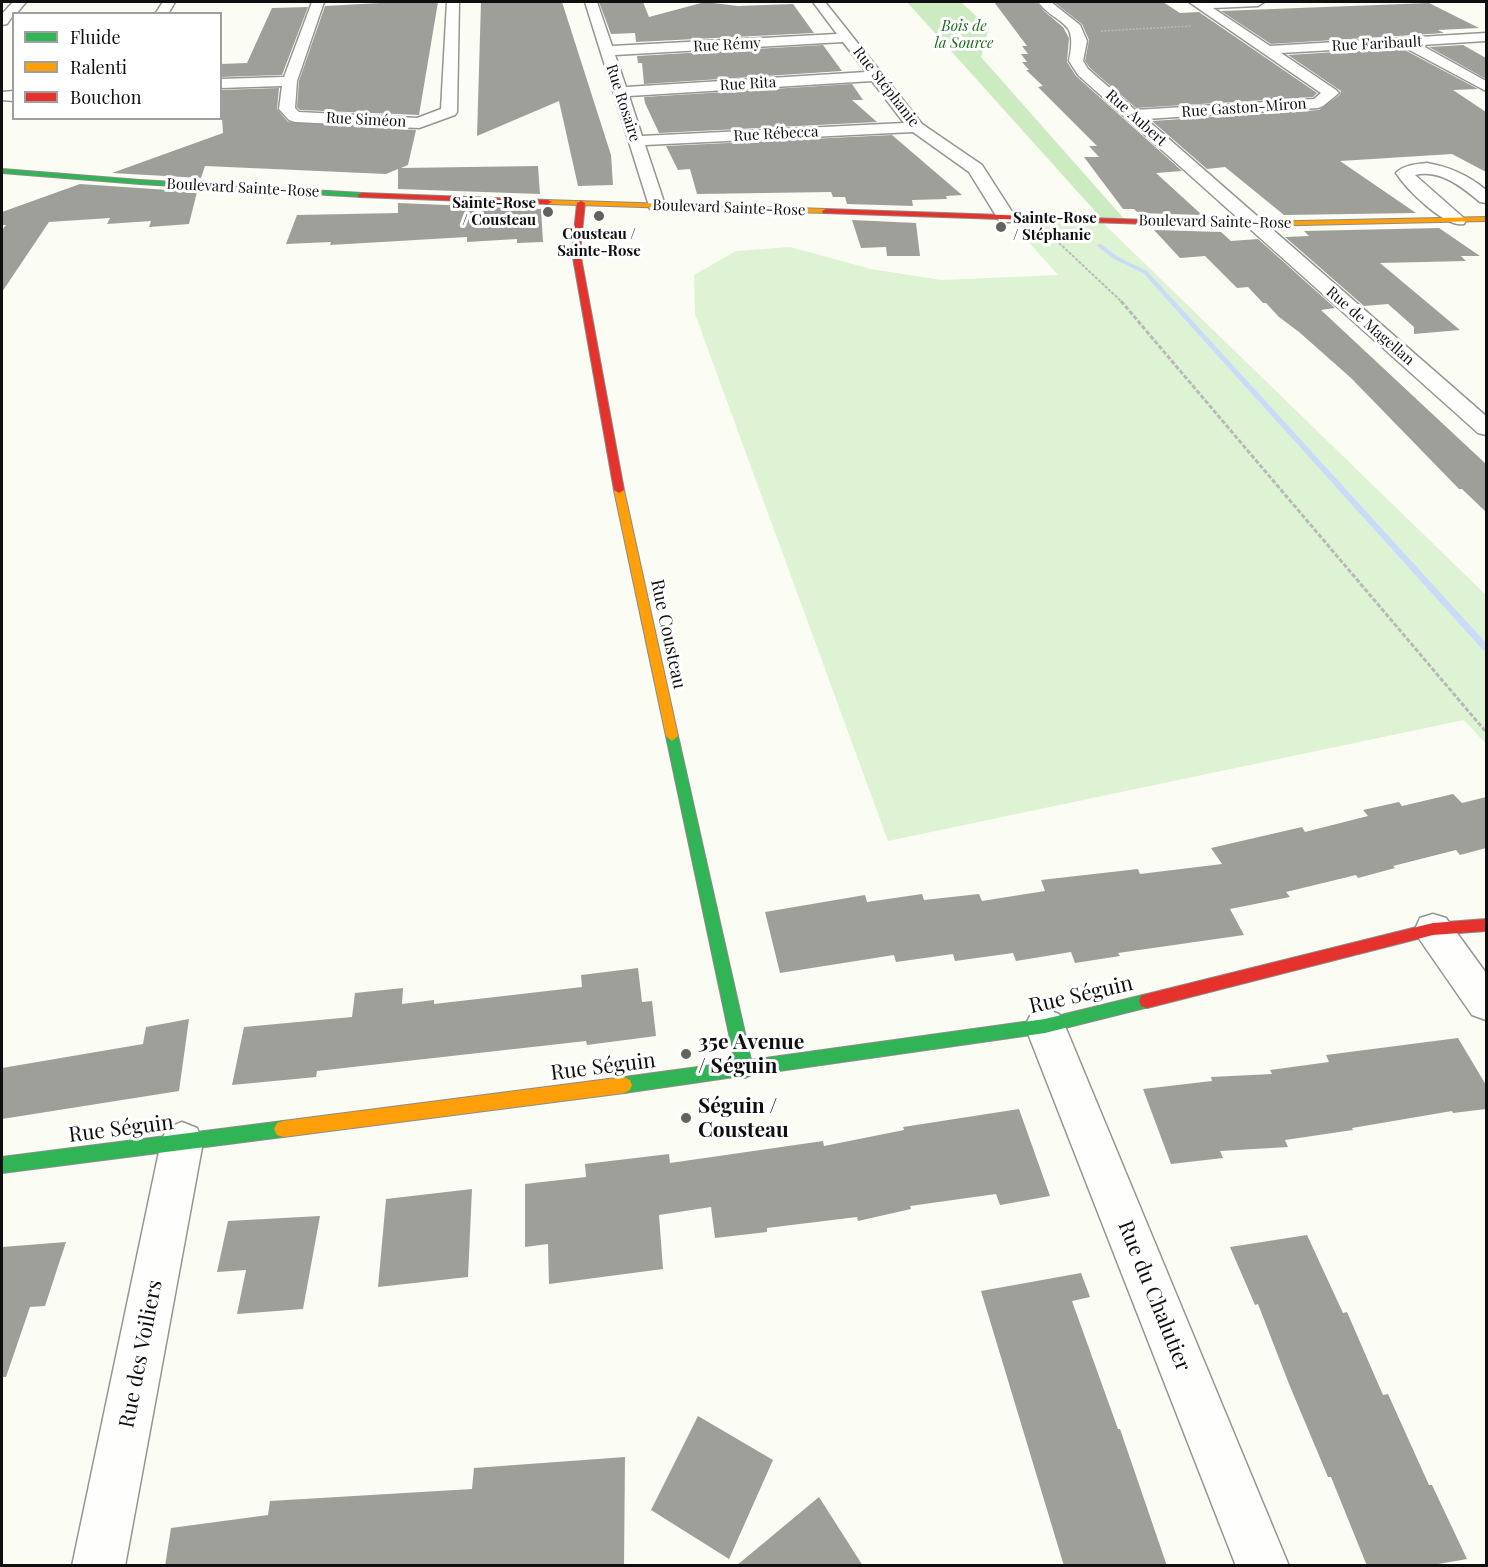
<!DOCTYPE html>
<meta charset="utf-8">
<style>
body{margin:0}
#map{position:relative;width:1488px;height:1567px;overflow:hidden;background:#fbfcf4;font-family:"Playfair Display",serif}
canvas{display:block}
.frame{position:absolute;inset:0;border:3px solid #0f0f0f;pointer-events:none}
.legend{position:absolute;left:12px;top:12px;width:210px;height:108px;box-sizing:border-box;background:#fff;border:2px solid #9f9f9f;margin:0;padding:8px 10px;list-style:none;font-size:18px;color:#0f0f0f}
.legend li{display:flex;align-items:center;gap:12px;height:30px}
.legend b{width:30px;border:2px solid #9f9f9f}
</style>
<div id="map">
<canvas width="1488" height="1567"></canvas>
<div class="frame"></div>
<ul class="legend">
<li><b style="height:8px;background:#30b455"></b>Fluide</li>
<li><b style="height:8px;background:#ff9f0a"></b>Ralenti</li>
<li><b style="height:8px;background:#e5322d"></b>Bouchon</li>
</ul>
</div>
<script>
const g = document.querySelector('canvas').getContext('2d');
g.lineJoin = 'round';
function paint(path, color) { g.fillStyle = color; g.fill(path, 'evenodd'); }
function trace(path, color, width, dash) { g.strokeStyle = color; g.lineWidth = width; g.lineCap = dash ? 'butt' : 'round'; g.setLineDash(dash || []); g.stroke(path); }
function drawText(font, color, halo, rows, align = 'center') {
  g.font = font + ' "Playfair Display",serif'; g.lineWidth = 6; g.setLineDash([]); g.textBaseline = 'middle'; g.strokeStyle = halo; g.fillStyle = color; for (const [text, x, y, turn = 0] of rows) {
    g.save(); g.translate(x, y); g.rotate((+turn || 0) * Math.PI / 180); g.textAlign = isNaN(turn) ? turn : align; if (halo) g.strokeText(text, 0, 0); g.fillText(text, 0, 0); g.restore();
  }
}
paint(new Path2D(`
 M1007,218L1101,221L1486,595V744L1464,720L888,841L695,314L694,275L736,251L790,247L871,269L941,280L1058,275Z`), '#def3d4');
paint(new Path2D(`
 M907,2H961L989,28L981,57L1126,221L1103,220Z`), '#ccebc1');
paint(new Path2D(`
 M1097,244H1101L1118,257L1147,271L1486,643V651L1483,650L1143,273L1114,259L1097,246Z`), '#c9dbf8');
paint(new Path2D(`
 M399,2H438L419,115L300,110L297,107L299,81L325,6Z
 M481,2H562L611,155L613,185L578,186L559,101L477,136Z
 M599,2H643L649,17L705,2L738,6L793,4L814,33L636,42L635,33L611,34Z
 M994,2H1036L1045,12L1063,27L1069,38L1067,62L1076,76L1182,171L1156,173L1202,215L1138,213L1134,209H1123L1084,157H1099L1089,146H1097L1038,87L1043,86L1026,70H1029L1022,62H1027L1021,54H1028L1022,46H1027Z
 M1054,2H1163L1180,13L1199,12L1317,93L1313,97L1136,108L1090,68L1085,61L1089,40L1082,24Z
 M1429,3L1479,28L1438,30L1444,33L1271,44L1221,11Z
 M308,7L282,75L220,77V64L247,63L272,8Z
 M823,45L842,71L644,84L642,63H638L637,56Z
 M1463,45L1486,58V79L1429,47Z
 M1401,48L1478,89L1453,90L1486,112V172L1452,154L1340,161L1416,213L1284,215L1225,167L1207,169L1152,121L1319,110L1340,95L1341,91L1288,55Z
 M852,84L863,100H852L877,122L659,133L645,103L644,97Z
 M279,88L277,109L288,122L416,130L408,165L401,168L538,166L540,194L398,189V169L386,174L205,166L201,178L112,173L223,133L220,90Z
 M892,135L962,195L946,196L947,199L912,200L913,206L847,204L845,197H833L831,192L697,194L690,169L678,170L666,146Z
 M80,184L197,192L189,224L149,227L151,221L107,224L110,218L49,222L2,292V230L6,225H2V212Z
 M398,203L541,209L543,242L517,243V239L467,242V237L330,245L331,242L286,244L297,215L398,213Z
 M852,220L916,223L920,256H887L886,247L861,248Z
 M1439,228L1480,256H1461L1466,261L1380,263L1460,330L1414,334V327L1388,304L1364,306L1285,237L1309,236L1304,231Z
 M1154,230L1221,232L1231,241L1258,239L1335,308L1321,310L1486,464V512L1462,489H1459L1351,378L1299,332L1279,317L1266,303H1263L1248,287L1237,288L1205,256L1180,258Z
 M1453,794L1462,803L1486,797V848L1460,855L1456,850L1393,866L1395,868L1358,878L1356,875L1286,892L1290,897L1230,909L1244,935L1118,953L1120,956L1075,963L1071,952L1016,961L1013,953L955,961L953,954L896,962L894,955L780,973L765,912L865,895L867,902L922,894L924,900L979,894L982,901L1045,891L1041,880L1138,869L1140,874L1222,864L1211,848L1302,827L1305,832L1368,816L1363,810L1399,802L1402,806Z
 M638,968L642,1002L652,1001L656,1036L587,1045L586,1041L317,1071L316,1077L232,1085L244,1027L352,1017L355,993L403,988L402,1004L434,1000V1004L582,987L581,975Z
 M189,1019L179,1091L2,1119V1068L143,1044L146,1027Z
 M1458,1038L1486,1085V1109L1453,1113L1452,1111L1352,1128L1353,1130L1285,1140L1288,1147L1220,1151L1223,1158L1171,1164L1143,1089L1212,1081L1211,1077L1272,1074L1270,1070L1329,1062L1326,1055Z
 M1019,1109L1050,1196L1000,1205L996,1194L910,1206L911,1209L858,1221L857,1217L767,1228V1232L715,1238L711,1207L659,1215L663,1269L549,1284L548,1244L525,1247V1184L586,1177L585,1164L669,1154L670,1163L823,1141L824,1146L904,1130L903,1127Z
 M472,1189L468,1277L378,1287L386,1199Z
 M320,1216L303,1309L237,1314L246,1270L217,1272L228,1221Z
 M1307,1235L1343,1313L1347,1312L1383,1395L1388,1394L1429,1485H1432L1467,1559L1427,1566H1367L1331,1477H1328L1289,1384L1258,1304L1255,1305L1230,1247Z
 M66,1242L45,1306L30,1307L6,1377H2V1247Z
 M1081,1273L1090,1297L1072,1301L1118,1429H1120L1167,1566H1064L981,1291Z
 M698,1416L773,1460L729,1559L651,1510Z
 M625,1457L624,1566H165L171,1528L268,1515L270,1501L472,1489L474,1468Z
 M819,1497L863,1566H736Z`), '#9f9f9a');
const street = new Path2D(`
 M13,2H26L16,14H14L7,24L2,25V14Z
 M163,2H175L168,14H155Z
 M312,2H324L297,81L295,108L299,112L417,118L441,109L447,2H459L457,112L455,115L419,128L295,122L289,120L279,109L282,86L220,88V79L284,77Z
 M585,2H597L612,46L837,34L813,2H825L922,124L982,165L1016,218L1014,222H1000L969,172L913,132L645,145L665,205L662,209H650ZM843,42L866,72L626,87L615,55ZM872,81L904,123L642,136L629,96Z
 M1038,2H1051L1080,25L1087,41L1083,61L1088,69L1135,110L1314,99L1321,93L1189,2H1264L1258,6L1213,8L1270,46L1486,33V41L1421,45L1486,81V91L1402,46L1281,53L1336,90L1339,93L1323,106L1318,108L1146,119L1486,416V435L1478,433L1078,75L1069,61C1078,18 1060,28 1038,2Z
 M14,91V101L2,100V92Z
 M1427,163C1450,167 1468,175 1486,190V203L1480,202C1462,187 1440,169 1415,175L1466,220L1464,224C1445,228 1406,189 1396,173C1403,165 1417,164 1427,163Z
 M1433,914L1446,918L1486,973V1020L1472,1015L1420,940L1415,929L1420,918Z
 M1045,1009L1059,1014L1065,1026L1289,1566H1236L1025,1026L1031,1014Z
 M182,1122L197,1128L203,1142L125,1566H72L161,1142L167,1128Z`);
const fast = new Path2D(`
 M2,169L140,180L362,193L366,195L362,197L140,184L2,173Z
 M672,731L678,736L751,1060L1045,1019L1147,994L1153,996L1155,1001L1153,1006L1045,1033L751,1075L745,1078L741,1076L624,1093L618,1090L616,1085L618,1080L624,1077L735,1062L666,736Z
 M283,1121L289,1123L292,1129L289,1135L283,1137L2,1173V1157Z`);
const slow = new Path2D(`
 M545,200L826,209L830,211L826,213L548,204H545Z
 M1486,217V221L1254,226L1178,225L1174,223L1178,221L1254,222Z
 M619,487L624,490L678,736L672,741L666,736L614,490Z
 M624,1077L630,1080L632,1085L630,1090L624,1093L283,1137L277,1135L274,1129L277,1123L283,1121Z`);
const jam = new Path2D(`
 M362,193L548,200L552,202L548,204L359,197L358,195Z
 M581,201L585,203L580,252L624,490L619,493L614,490L572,252L577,203Z
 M826,209L1178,221L1182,223L1178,225L823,213L822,211Z
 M1486,919V931L1433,935L1147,1008L1141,1006L1139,1001L1141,996L1147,994L1433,923Z`);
trace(street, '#959692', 3);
trace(fast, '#8c8c89', 2);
trace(slow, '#8c8c89', 2);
trace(jam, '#8c8c89', 2);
trace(new Path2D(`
 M1101,31L1192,26`), '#b9b9b8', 1.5, [2, 1.5]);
trace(new Path2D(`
 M1059,243L1122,302`), '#b9b9b8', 2, [3, 1.5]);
trace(new Path2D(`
 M1121,301L1486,732`), '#b9b9b8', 3, [4.5, 2]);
paint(street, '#fefffd');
paint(fast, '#30b455');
paint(slow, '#ff9f0a');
paint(jam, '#e5322d');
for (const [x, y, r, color] of [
 [548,212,6,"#62625f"],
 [599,216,6,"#62625f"],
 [1001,227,6,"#62625f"],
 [686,1054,6,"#62625f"],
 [686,1118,6,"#62625f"]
]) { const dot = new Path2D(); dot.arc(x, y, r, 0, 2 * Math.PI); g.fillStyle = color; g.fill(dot); trace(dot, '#fff', 2); }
drawText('italic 15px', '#1c6b1f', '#fff', [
 ["Bois de",964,26],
 ["la Source",964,43]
]);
drawText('15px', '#0f0f0f', '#fff', [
 ["Rue Faribault",1377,44,-3],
 ["Rue Rémy",727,45,-3],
 ["Rue Rita",748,84,-3],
 ["Rue Stéphanie",886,87,52],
 ["Rue Rosaire",623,103,72],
 ["Rue Gaston-Miron",1244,108,-4],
 ["Rue Aubert",1136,118,42],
 ["Rue Siméon",366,120,3],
 ["Rue Rébecca",776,134,-3],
 ["Boulevard Sainte-Rose",243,188,3],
 ["Boulevard Sainte-Rose",729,208,2],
 ["Boulevard Sainte-Rose",1215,222,1],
 ["Rue de Magellan",1370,326,41]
]);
drawText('bold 15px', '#0f0f0f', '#fff', [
 ["Sainte-Rose",536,203],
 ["/ Cousteau",536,220],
 ["Sainte-Rose",1013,218,"left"],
 ["/ Stéphanie",1013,235,"left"],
 ["Cousteau /",599,234,"center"],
 ["Sainte-Rose",599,251,"center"]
], 'right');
drawText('18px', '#0f0f0f', '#fff', [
 ["Rue Cousteau",668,634,78]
]);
drawText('21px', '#0f0f0f', '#fff', [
 ["Rue Séguin",1081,995,-13],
 ["Rue Séguin",603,1067,-7],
 ["Rue Séguin",121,1129,-7],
 ["Rue du Chalutier",1154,1296,68],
 ["Rue des Voiliers",141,1354,-79]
]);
drawText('bold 21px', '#0f0f0f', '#fff', [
 ["35e Avenue",698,1042],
 ["/ Séguin",698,1066],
 ["Séguin /",698,1106],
 ["Cousteau",698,1130]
], 'left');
</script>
